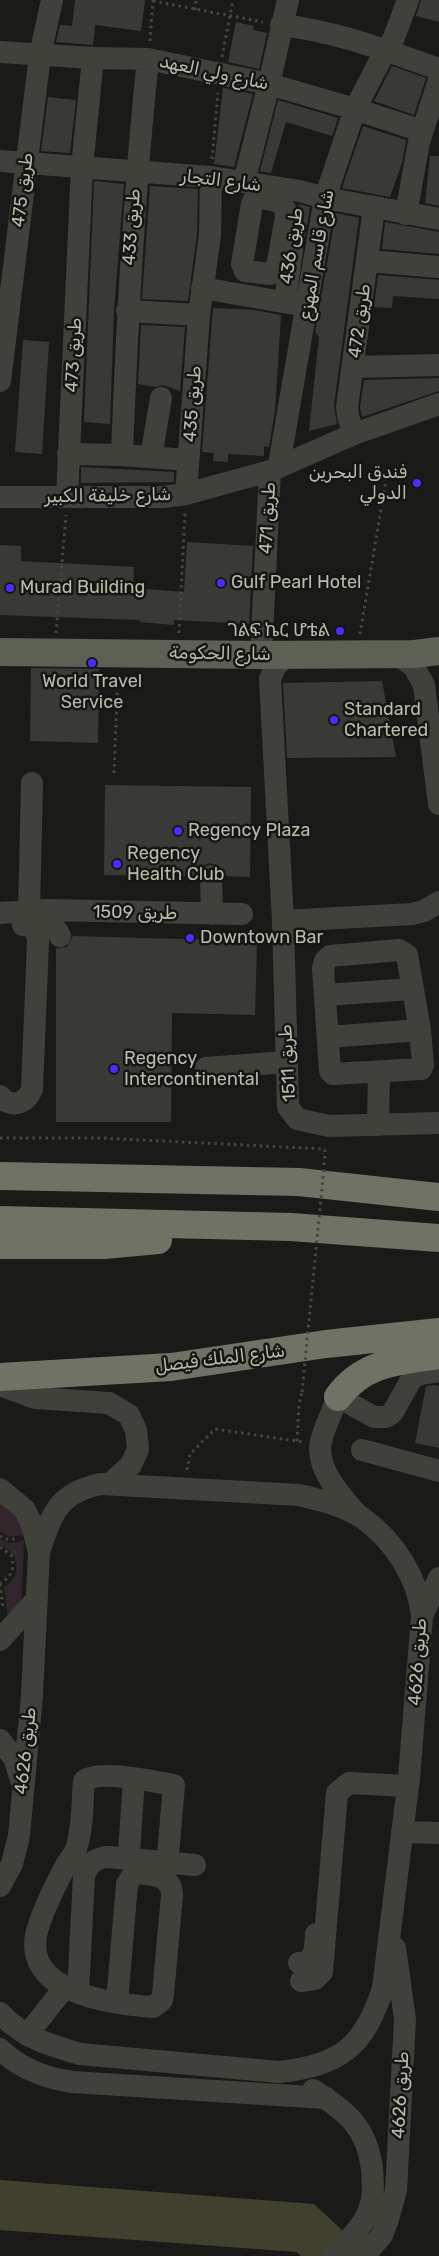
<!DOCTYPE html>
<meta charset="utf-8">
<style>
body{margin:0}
canvas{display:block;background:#1a1b19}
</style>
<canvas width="439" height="2256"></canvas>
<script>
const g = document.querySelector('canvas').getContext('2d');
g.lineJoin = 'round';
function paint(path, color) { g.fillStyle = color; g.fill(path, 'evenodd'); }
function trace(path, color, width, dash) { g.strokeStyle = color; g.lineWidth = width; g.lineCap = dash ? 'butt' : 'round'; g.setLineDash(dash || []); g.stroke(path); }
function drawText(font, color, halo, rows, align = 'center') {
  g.font = font + ' Rubik,"Noto Sans Arabic","Noto Sans Ethiopic",sans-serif'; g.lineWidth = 5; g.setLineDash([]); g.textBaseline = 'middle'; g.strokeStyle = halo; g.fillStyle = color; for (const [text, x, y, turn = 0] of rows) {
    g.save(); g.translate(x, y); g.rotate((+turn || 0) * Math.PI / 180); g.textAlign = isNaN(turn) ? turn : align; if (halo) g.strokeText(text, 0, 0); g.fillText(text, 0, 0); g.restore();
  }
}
paint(new Path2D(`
 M0,1500L21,1522L24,1535L9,1537L0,1532Z
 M0,1539L10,1543L24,1541L21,1611L8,1617L4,1587C23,1576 19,1553 0,1545Z`), '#31262b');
paint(new Path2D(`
 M0,2180L314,2204L370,2256H301L297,2252L0,2230Z`), '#413f2e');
paint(new Path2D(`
 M75,0H145L141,31L95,25L93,45L56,42L60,25L72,26Z
 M421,0H439V22L416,16Z
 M236,22L254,26L253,30L267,33L259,69L228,62Z
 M392,66L426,78L414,115L374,101Z
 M223,88L253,94L234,167L214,164Z
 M48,97L76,100L70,153L41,151Z
 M278,100L338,118L332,136L286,122L271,173L260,171Z
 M363,126L406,140L402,163L390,197L342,188Z
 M430,156H439V206L425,203Z
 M94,181L124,184L114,310L110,424L84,422Z
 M150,186L198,189L197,234L188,301L142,299Z
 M299,204L310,207L304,244L296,238Z
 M336,213L359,218L334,405L337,424L309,431L319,337L315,332Z
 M385,222L439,232V254L382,249Z
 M378,275L439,280V299L393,296L392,308L374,307Z
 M213,308L254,310L281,315L275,410L269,447L264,446V456L228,454V462L213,461L214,453L202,452Z
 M141,325L185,327L180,391L163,385L155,387L138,384Z
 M23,340L49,342L42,454L15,452Z
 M439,378V391L362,417L360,407L364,380Z
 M81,467L174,472V482L81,483Z
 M187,542L253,546L249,624L174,620V625L140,622V620L0,615V545L21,546V561L134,567L133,588L184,592Z
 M31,668L99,669L98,743L30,741Z
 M382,681L396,757L287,758L283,683Z
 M105,785L251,787L250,877L224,876L222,869L211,863L204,865L198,876L104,875Z
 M73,936L257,941L255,1015L172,1013L171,1122H56V948L67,947Z
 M434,1385L439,1386V1448L415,1443L426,1386Z`), '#393a36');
trace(new Path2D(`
 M153,1L263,22
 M195,10L196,0
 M150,41L153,0
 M222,57L233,0
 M212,159L218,93
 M56,633L66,515
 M179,633L185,512
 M360,634L386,480
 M114,773L118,675
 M0,1138H100L325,1149
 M324,1165L325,1149
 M297,1441L299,1405L302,1392
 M187,1470L190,1454L215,1429L303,1442
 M0,1536L5,1539H17
 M0,1547L11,1555C15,1568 12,1577 0,1583
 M0,1584L3,1608`), '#46483f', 3, [2.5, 4]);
trace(new Path2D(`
 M281,25C336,31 387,51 439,69
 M0,52L93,58L148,59L269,84L355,109L422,131
 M0,161L211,177L300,191L325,198L439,219
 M244,182L269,84L288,0
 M259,197L280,202L285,209L286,217L277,267L270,274L245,271L242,264L252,204L254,200Z
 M406,214L419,142L439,80
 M368,261L439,267
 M202,288L300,305
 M285,301L292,250
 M127,311L199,315
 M353,367L439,365
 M0,381L40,55L52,0
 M354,434L348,416L347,407L374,208
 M68,454L122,455L188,460
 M122,455C127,322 134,191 148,59
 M151,457L161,398
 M279,465L325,198L355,109L385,51L393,40L408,0
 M186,494L199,315L210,235L211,177
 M0,497H163L186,494L270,471L354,434L439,404
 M67,497L82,167L93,58
 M290,654L276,665L270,679L283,921L288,1107L297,1119L329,1126L439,1123
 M397,654L414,667L424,685L439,804
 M261,655L270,471
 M211,876L212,914
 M29,911L32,783
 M0,913L50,910L242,914
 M283,921L412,914L424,911L439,902
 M23,925C39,925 52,919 60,936
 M399,950L407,955L420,1030L423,1065L421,1069L333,1074L330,1071L323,968L325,961L330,956Z
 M325,995L412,989
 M328,1037L420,1030
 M206,1068L286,1062
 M0,1096C11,1109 26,1104 32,1089L38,942L37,934L31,925
 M378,1125L379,1073
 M0,1385L35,1398L109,1403L129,1415L136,1430L138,1449L131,1465L111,1483
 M362,1450L439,1471
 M0,1489L25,1510L32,1525L39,1552L32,1695L19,1836L12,1864L0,1886
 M355,1512C340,1495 315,1467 321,1441C325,1426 332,1412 338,1397L374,1417H386L393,1412L412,1378L421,1374L439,1371
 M422,1616L439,1578
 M0,1640L36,1600
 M0,1740L14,1758L21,1780
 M402,1832L439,1833
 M129,1852L134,1779
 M299,1963C316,1963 315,1947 316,1934
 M301,1981L315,1979L322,1972L337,1793L349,1783L408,1786
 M78,1993L84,1876C88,1864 95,1858 108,1857L195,1865
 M117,2002L127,1884L132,1876L138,1873C153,1875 172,1875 172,1895L163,1994L162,2000L153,2007C110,2004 21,1992 37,1931C43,1910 57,1881 68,1862C71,1858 74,1854 76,1849C83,1829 82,1803 84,1781C98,1769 155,1782 174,1785L168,1855
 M0,2013C22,2037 49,2045 80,2054L279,2072C341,2065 364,2047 383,1988L409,1778L422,1616C418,1578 395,1542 364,1519C346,1506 320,1500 299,1495L101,1484C57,1493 52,1514 39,1552
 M27,2035L65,1987
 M0,2049C20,2069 45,2078 72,2082L326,2098
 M313,2090C347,2112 367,2127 372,2169C373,2182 374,2195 370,2207C364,2227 346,2242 333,2256
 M364,2256L382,2235L387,2222L396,2191L405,2019L395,1948`), '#3f413a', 22);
trace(new Path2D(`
 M0,652L261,655L415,654L439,651`), '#5d6055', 28);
trace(new Path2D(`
 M0,1176L299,1182L439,1197
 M0,1220L291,1227L439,1238
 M0,1245H104L158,1240
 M0,1377L171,1367L326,1344L439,1332
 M338,1397C363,1362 399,1361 439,1355`), '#707265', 28);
trace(new Path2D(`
 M302,1392L324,1168`), '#46483f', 3, [2.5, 4]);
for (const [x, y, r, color] of [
 [417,483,5,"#472efe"],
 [221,583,5,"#472efe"],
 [10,588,5,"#472efe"],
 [340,631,5,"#472efe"],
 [92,663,5,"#472efe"],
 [334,720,5,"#472efe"],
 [178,831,5,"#472efe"],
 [117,864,5,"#472efe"],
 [190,938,5,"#472efe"],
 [114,1069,5,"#472efe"]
]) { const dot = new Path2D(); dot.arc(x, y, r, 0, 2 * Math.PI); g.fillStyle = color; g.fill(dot); trace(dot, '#151614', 2); }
drawText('18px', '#b9bcaa', '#151614', [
 ["شارع ولي العهد",214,73,12],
 ["شارع التجار",221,181,7],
 ["طريق 475",23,190,-83],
 ["طريق 433",132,227,-86],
 ["طريق 436",292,246,-82],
 ["شارع قاسم المهزع",317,255,-80],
 ["طريق 472",360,321,-82],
 ["طريق 473",74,355,-87],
 ["طريق 435",193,404,-86],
 ["شارع خليفة الكبير",108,496,-1],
 ["طريق 471",268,518,-87],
 ["شارع الحكومة",220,654,1],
 ["طريق 1509",135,913,1],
 ["طريق 1511",288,1063,-93],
 ["شارع الملك فيصل",220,1359,-7],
 ["طريق 4626",418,1662,-86],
 ["طريق 4626",26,1751,-84],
 ["طريق 4626",401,2095,-87]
]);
drawText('18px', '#b9bcaa', '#151614', [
 ["فندق البحرين",407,473,"right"],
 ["الدولي",407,494,"right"],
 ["Gulf Pearl Hotel",231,583],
 ["Murad Building",20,588],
 ["ገልፍ ኬር ሆቴል",330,631,"right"],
 ["World Travel",92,682,"center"],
 ["Service",92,703,"center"],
 ["Standard",344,710],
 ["Chartered",344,731],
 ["Regency Plaza",188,831],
 ["Regency",127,854],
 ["Health Club",127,875],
 ["Downtown Bar",200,938],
 ["Regency",124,1059],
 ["Intercontinental",124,1080]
], 'left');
</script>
